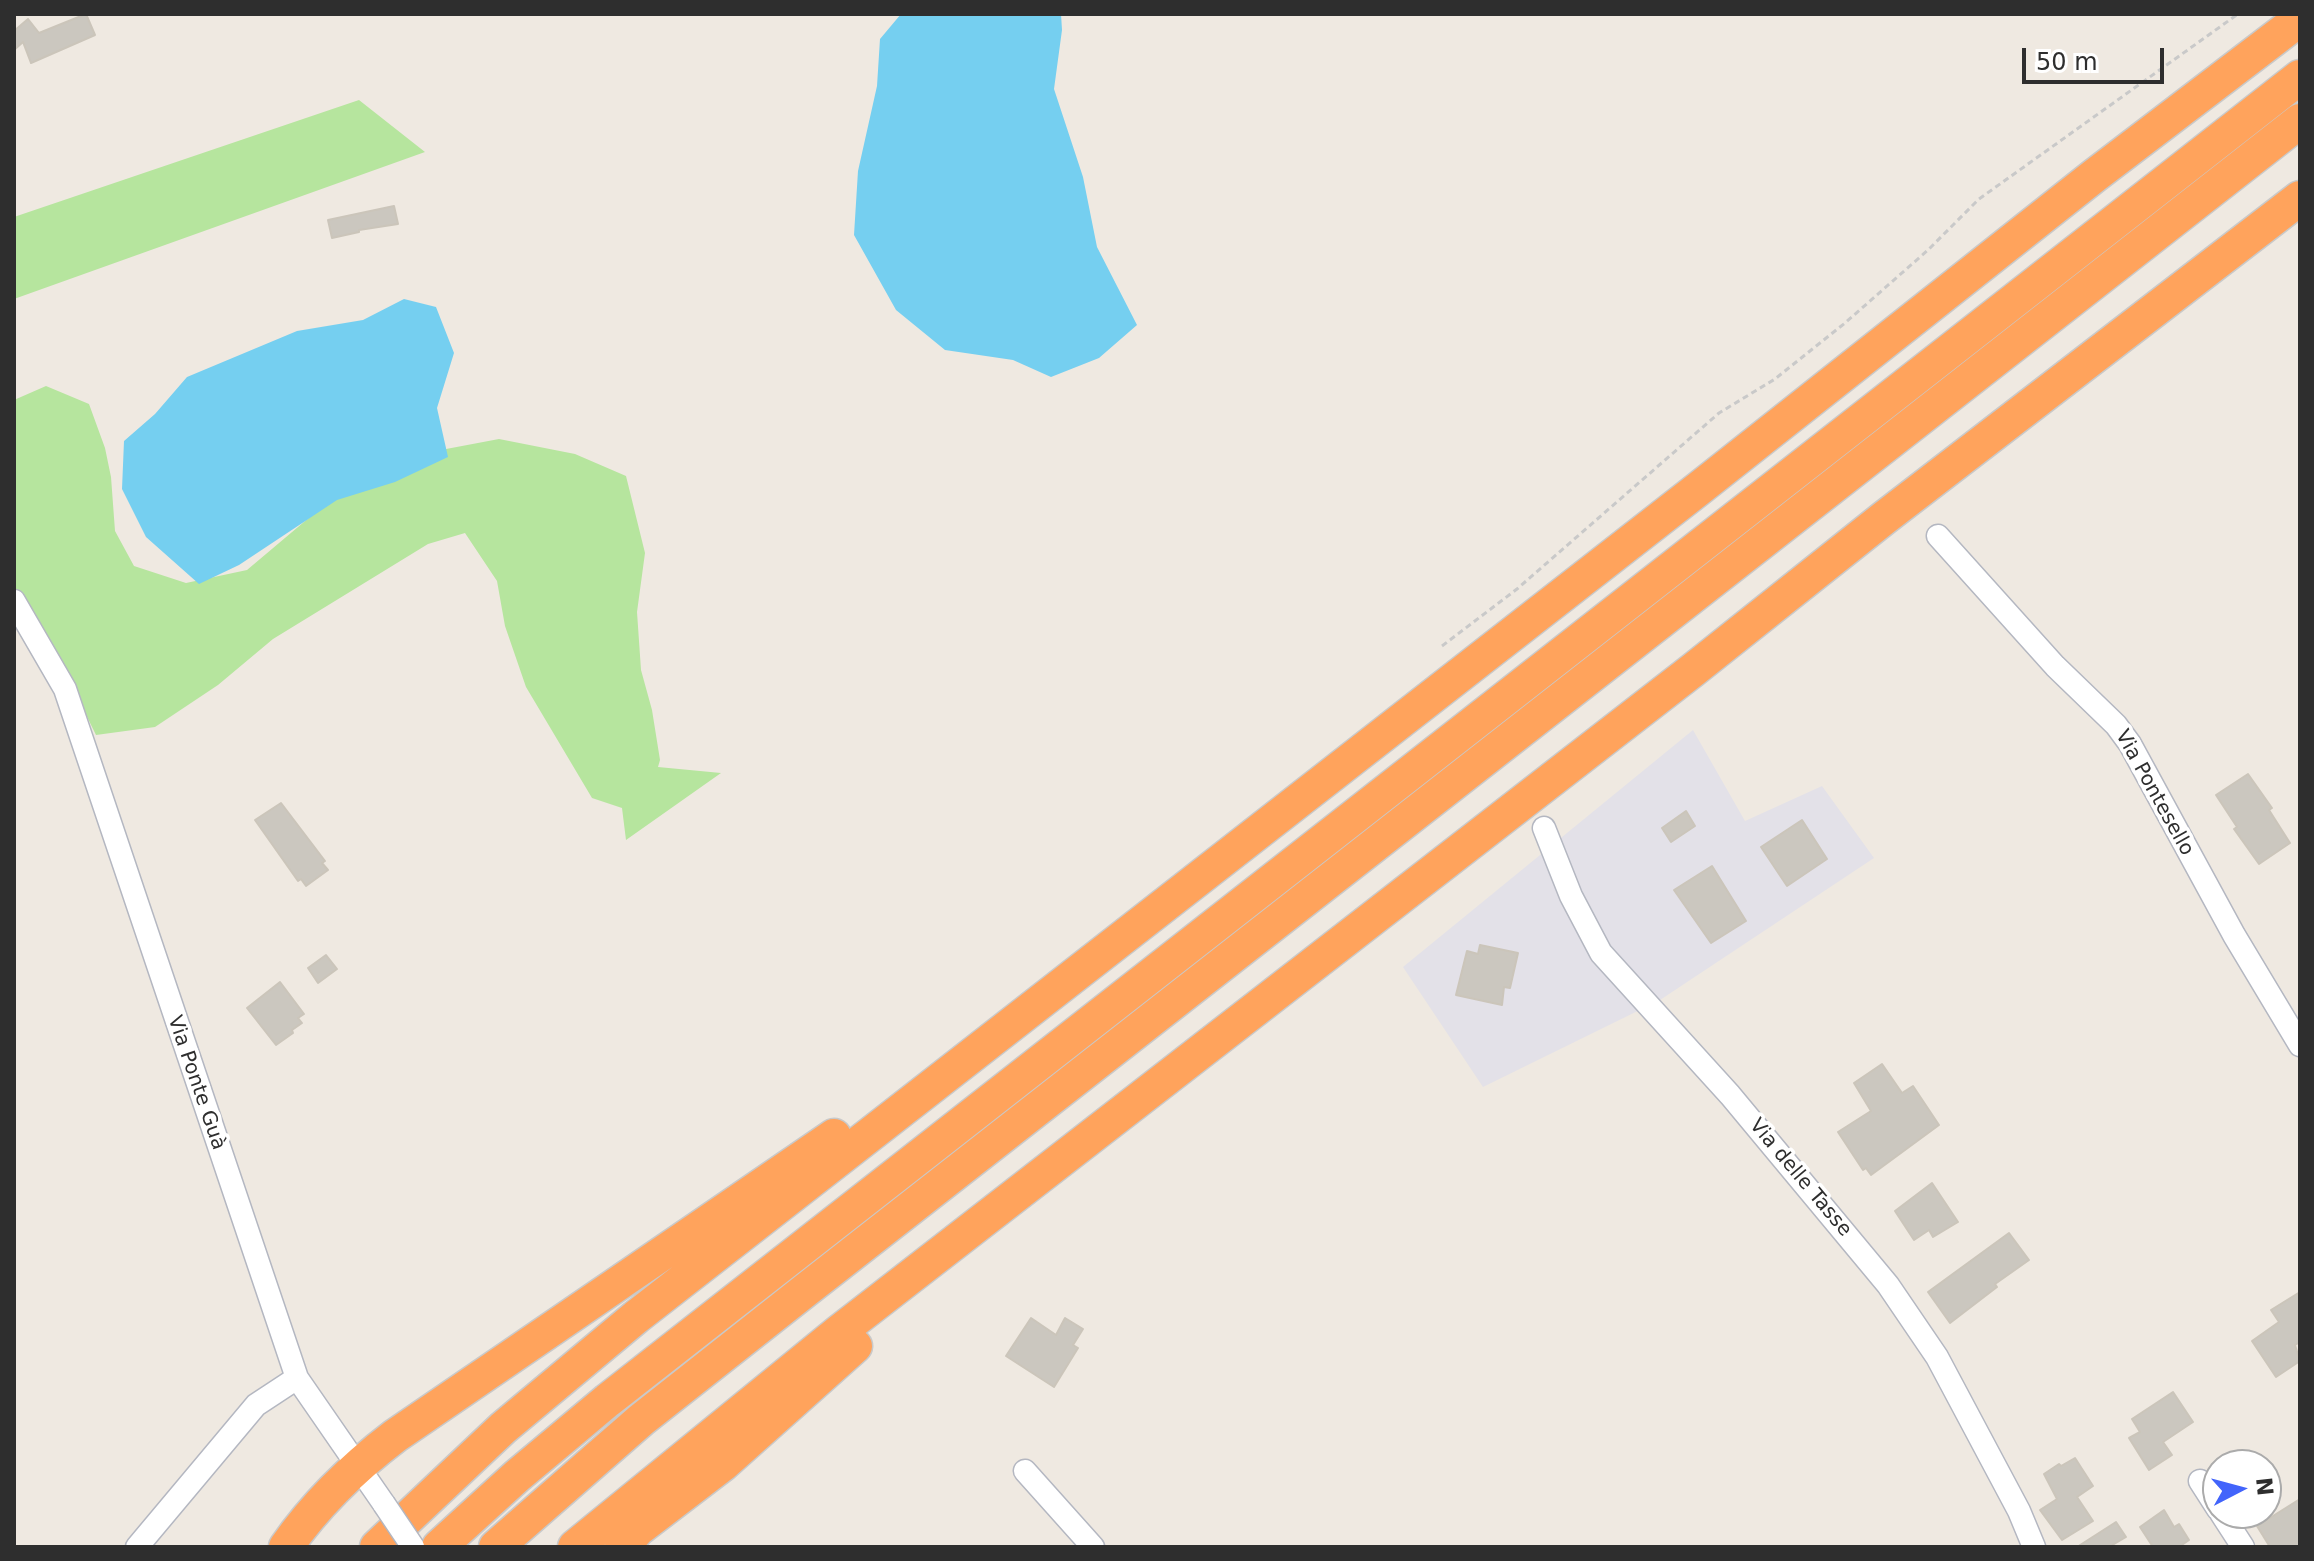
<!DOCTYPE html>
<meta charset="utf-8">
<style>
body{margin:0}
#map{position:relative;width:2314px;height:1561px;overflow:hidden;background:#efe9e1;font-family:"DejaVu Sans",sans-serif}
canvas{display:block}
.frame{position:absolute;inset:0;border:16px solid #2e2e2e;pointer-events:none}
.north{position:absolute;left:2202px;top:1449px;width:80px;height:80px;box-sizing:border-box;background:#fff;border:2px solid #ababab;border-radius:50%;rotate:84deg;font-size:22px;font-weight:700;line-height:32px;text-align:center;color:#2e2e2e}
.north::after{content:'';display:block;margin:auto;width:28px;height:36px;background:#4264fb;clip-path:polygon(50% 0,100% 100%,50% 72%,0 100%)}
.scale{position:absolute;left:2022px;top:48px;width:142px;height:36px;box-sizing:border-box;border:4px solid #2e2e2e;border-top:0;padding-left:10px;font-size:24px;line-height:28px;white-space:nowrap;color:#2e2e2e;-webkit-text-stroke:6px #fff;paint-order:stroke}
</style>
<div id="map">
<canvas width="2314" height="1561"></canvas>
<div class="frame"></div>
<div class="north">N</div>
<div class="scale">50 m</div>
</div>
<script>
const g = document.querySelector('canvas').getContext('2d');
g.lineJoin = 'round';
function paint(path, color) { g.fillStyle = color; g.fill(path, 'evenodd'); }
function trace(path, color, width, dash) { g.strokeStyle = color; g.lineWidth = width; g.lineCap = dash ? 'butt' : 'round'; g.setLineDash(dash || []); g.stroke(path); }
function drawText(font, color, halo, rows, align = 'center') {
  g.font = font + ' "DejaVu Sans",sans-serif'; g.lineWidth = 7; g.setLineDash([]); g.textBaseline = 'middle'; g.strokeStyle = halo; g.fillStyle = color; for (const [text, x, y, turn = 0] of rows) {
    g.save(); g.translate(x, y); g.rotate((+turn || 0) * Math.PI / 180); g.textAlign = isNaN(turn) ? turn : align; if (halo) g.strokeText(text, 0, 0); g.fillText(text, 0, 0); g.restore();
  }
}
paint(new Path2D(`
 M1693,730L1745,821L1822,786L1874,858L1660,1000L1483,1087L1403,967Z`), '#e3e1e8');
paint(new Path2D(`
 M359,100L425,152L14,299V217Z
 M46,386L89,404L105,448L111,477L115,531L134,566L186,583L247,570L349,484L425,453L499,439L575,454L626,476L645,553L637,612L641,670L652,710L660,760L658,767L721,773L626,840L622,808L592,798L526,687L505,626L497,581L465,533L428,544L273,639L218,685L155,727L96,735L62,666L14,588V400Z`), '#b6e59e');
paint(new Path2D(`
 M901,14H1061L1062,30L1054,89L1083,177L1097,247L1137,325L1099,358L1051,377L1013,360L945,350L896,310L854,235L858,171L877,86L880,39Z
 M404,299L436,307L454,353L437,408L448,457L395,482L337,500L239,565L199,584L146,537L122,489L124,441L155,414L187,377L297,331L363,320Z`), '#75cff0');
const building = new Path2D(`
 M86,14L95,35L31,63L23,42L14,50V31L28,19L39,33Z
 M394,206L398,224L359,230V232L332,238L328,220Z
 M2248,774L2272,808L2269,810L2290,843L2259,864L2234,829L2237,827L2216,795Z
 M281,803L325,861L322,863L328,870L306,886L301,879L298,881L255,820Z
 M1686,811L1695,826L1671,842L1662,828Z
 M1802,820L1827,859L1787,886L1761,847Z
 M1712,866L1746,921L1711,943L1674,890Z
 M1480,945L1518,953L1510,988L1504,987L1502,1005L1456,995L1467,951L1478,954Z
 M326,955L337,969L318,983L308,968Z
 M280,982L304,1014L298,1018L302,1023L292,1030L293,1033L276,1045L247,1008Z
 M1882,1064L1902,1093L1913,1086L1939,1125L1871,1175L1866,1168L1863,1170L1838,1132L1871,1111L1854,1083Z
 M1932,1183L1958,1222L1933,1237L1929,1230L1914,1240L1895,1211Z
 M2009,1233L2029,1260L1995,1284L1997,1287L1950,1323L1928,1292Z
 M2300,1292V1342L2295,1345L2300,1361L2276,1377L2252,1341L2279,1322L2271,1310Z
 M1031,1318L1056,1335L1065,1318L1083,1329L1073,1345L1078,1348L1054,1387L1006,1356Z
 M2173,1392L2193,1422L2163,1442L2172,1455L2149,1470L2129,1438L2140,1432L2132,1419Z
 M2075,1458L2093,1486L2077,1497L2093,1521L2062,1540L2040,1510L2057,1499L2044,1474L2059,1464L2061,1466Z
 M2300,1499V1547H2270L2257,1526Z
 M2164,1510L2174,1527L2179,1524L2189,1540L2179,1547H2153L2140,1527Z
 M2116,1522L2126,1537L2109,1547H2077Z`);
paint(building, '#cbc7bf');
trace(building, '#cbc5ba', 2);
const minor = new Path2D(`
 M1938,536L2055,666L2116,725L2130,744L2234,935L2300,1045
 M14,601L65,689L297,1378L384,1504
 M1544,828L1571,896L1601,953L1730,1095L1888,1285L1937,1357L2019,1511L2034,1547
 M1025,1471L1093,1547
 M2200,1481L2218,1509
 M2221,1513L2243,1547
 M137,1547L256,1405L297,1378`);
const highway = new Path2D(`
 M286,1547C316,1504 353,1468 395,1436L834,1136
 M377,1547L503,1428L636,1317L1697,490L2094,176L2300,19
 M439,1547L517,1476L608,1400L2300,77
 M496,1547L641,1420L807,1289L2300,121
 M575,1547L839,1332L1693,670L1884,518L2300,198
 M622,1547L638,1529L723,1464L855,1346`);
trace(minor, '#b4b7c1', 25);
trace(highway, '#c9c9c9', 37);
trace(new Path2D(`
 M1442,646L1517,589L1719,413L1775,379L1845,323L1928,250L1979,199L2238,14`), '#c9c9c9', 3, [6, 4]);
trace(minor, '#fff', 22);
trace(highway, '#ffa35c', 34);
const minorBridge = new Path2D(`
 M384,1504L413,1547`);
trace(minorBridge, '#b4b7c1', 25, []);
trace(minorBridge, '#fff', 22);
drawText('20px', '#2e2e2e', '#fff', [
 ["Via Pontesello",2154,793,61],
 ["Via Ponte Guà",196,1083,71],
 ["Via delle Tasse",1800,1178,50]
]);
</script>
